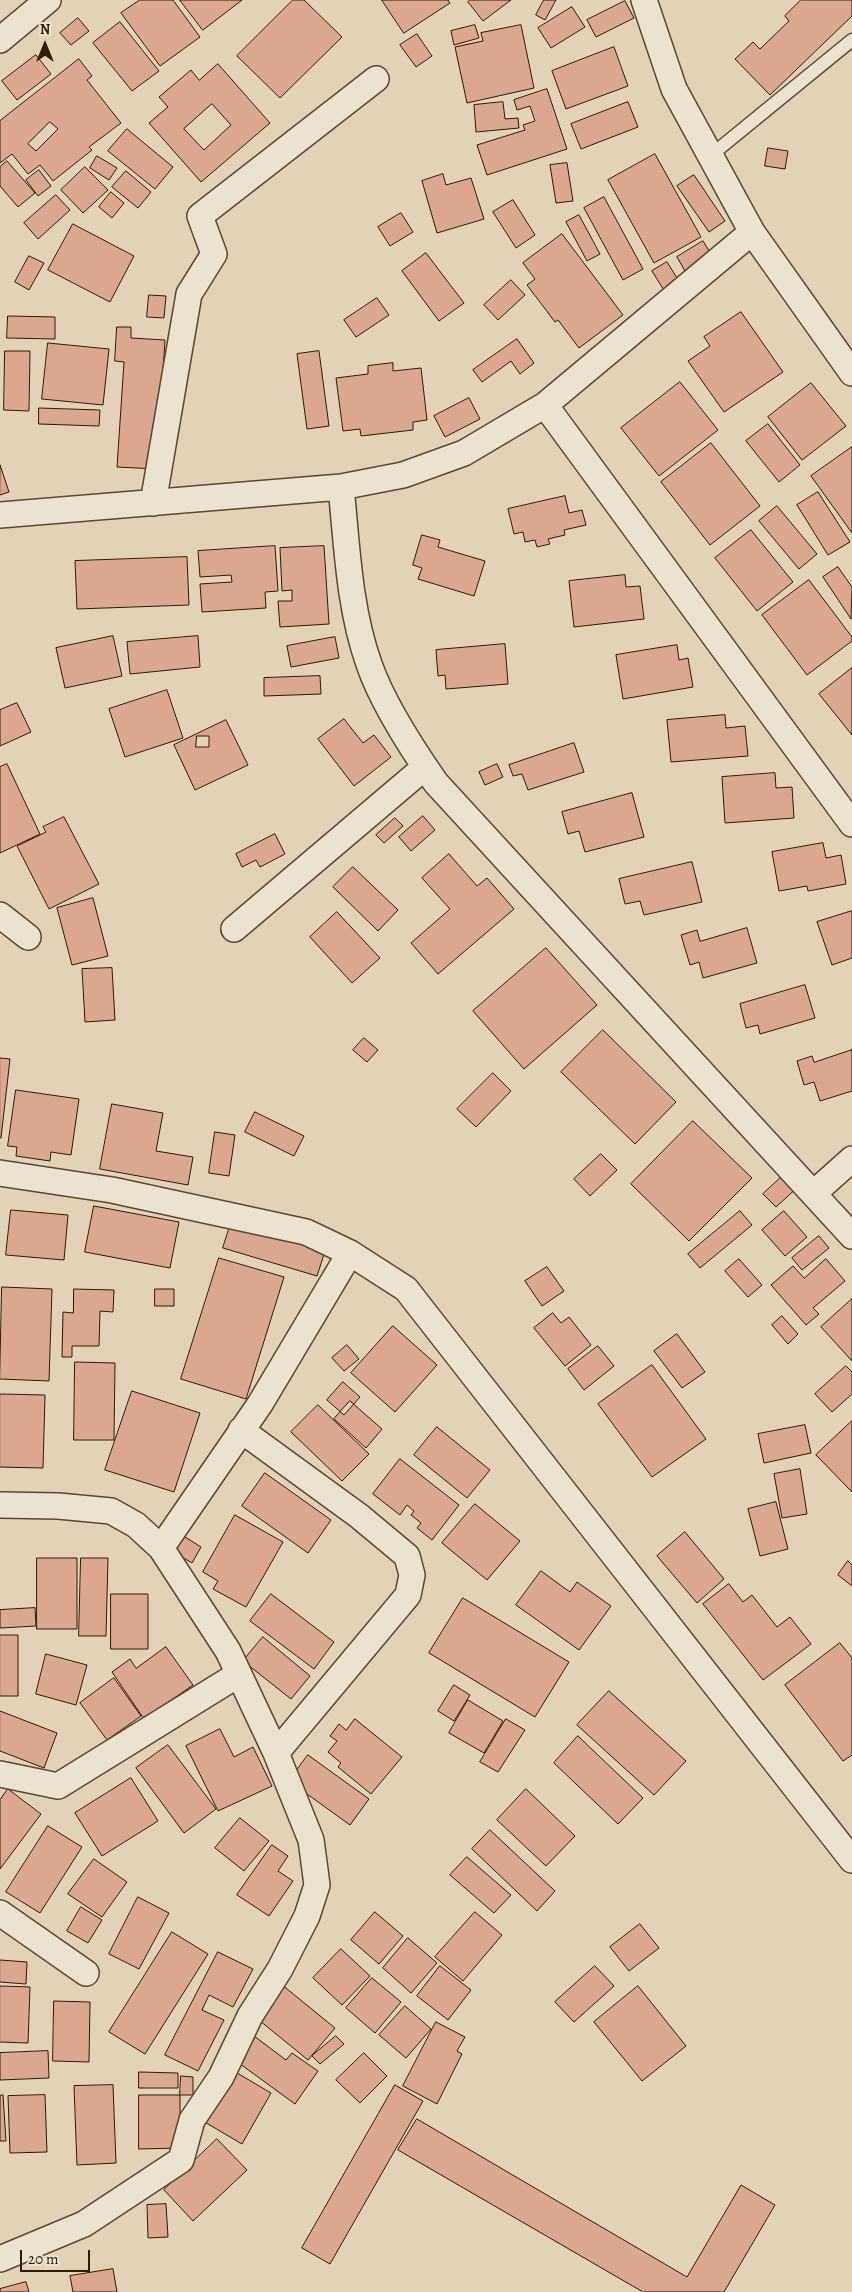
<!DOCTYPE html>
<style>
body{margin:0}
#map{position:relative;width:852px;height:2292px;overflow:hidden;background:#e2d3b8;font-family:Alegreya,serif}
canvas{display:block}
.north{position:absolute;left:20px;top:20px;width:50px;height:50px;-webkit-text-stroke:4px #ece2d1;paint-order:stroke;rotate:0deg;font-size:14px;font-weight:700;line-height:20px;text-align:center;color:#301a00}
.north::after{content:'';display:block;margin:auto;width:18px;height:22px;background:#301a00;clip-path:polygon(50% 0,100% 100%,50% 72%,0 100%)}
.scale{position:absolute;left:20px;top:2250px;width:70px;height:22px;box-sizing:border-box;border:2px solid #301a00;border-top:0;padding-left:6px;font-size:15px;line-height:18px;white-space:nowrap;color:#301a00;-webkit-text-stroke:4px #ece2d1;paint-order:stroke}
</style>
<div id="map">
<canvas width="852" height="2292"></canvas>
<div class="north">N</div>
<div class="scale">20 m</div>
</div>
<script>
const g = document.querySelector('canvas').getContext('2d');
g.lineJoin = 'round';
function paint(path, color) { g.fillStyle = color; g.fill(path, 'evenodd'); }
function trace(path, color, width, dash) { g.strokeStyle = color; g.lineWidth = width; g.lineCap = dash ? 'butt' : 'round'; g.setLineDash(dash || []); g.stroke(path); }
const building = new Path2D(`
 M140,0H173L200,37L160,66L121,13Z
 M180,0H242L203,30Z
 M293,0H304L342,37L280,98L237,56Z
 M382,0H448L450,3L404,33Z
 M470,0H511L483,21L468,2Z
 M544,0H556L545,20L536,15Z
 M801,0H852V16L770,95L735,59L753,42L760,49L789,21L785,16Z
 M625,1L634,18L596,37L587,20Z
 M572,7L585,27L551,48L538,28Z
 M78,18L89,31L71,45L60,33Z
 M120,22L159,71L132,91L93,43Z
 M475,25L479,38L454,45L451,31Z
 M521,25L534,88L467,103L455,47L483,41L481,33Z
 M417,34L432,56L416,67L400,45Z
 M614,47L628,86L566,109L552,71Z
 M36,55L51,74L17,100L2,81Z
 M79,59L92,76L87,80L121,123L89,147L92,150L53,181L40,165L28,174L12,154L0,163V121ZM50,122L58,129L36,151L28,144Z
 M218,64L270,123L201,182L149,123L168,107L159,97L191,70L199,80ZM212,104L231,125L204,150L184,129Z
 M547,89L567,149L487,175L477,145L525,130L523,125L535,121L530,106L517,110L514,100Z
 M503,102L505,119L518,118L519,128L476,132L474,105Z
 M628,102L638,127L581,149L571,124Z
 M127,129L173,167L155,189L108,151Z
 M768,148L788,151L785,169L765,166Z
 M655,154L701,237L654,263L608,180Z
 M97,156L117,168L109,180L90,168Z
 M7,161L35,193L18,207L0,186V167Z
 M567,163L573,201L556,203L550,165Z
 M85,167L108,190L83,213L61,190Z
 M39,170L51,186L38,196L26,180Z
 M126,171L151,192L138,208L112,187Z
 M443,174L446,185L471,178L484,219L437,233L422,181Z
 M694,175L725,221L709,232L677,186Z
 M111,192L124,203L112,218L99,207Z
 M56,195L70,210L38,239L24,223Z
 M604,197L643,269L623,280L584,208Z
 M513,200L535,235L516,248L493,212Z
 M401,213L413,232L390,246L378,227Z
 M579,215L600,254L587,261L566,222Z
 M73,224L134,256L110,302L48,270Z
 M562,234L623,315L579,348L558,320L555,322L527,285L535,279L523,263Z
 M703,241L716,262L689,278L677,257Z
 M426,253L464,303L439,321L402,271Z
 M29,256L44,263L29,290L15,282Z
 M667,262L682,286L667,295L652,271Z
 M511,280L525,295L498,320L484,305Z
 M149,295L166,296L164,318L147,317Z
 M377,298L389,315L356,337L344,320Z
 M741,312L783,372L724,412L688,361L710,346L704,337Z
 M8,316L55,317V339L7,338Z
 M117,327H131V338L165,340L157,469L117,467L124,362L115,361Z
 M517,339L534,363L520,374L511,361L482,382L473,370Z
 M48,343L109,349L103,405L42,399Z
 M5,351H30L29,411L4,410Z
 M319,351L329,426L307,429L297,354Z
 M393,363V371L421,368L427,420L413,422V430L361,436L360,429L343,431L336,378L368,374V366Z
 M680,382L718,430L659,476L621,428Z
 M811,383L846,426L802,460L768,417Z
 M469,398L480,419L445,437L434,416Z
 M39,408L100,410L99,426L39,424Z
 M768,424L800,465L779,482L746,441Z
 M711,443L760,506L710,545L661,482Z
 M852,447V533L811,476Z
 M0,465L9,492L0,495Z
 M818,492L850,542L828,555L797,505Z
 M565,496L569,513L582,510L586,525L564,530L565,535L548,539L550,544L537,547L535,540L525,542L523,532L514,534L508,509Z
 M777,506L817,554L799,569L759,521Z
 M751,530L793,582L757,611L715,558Z
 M422,535L440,540L438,547L485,561L474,596L418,579L422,568L413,565Z
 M275,546L278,591L265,592L266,608L202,612L200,584L232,582L231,575L200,577L198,551Z
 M324,546L329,624L280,627L278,601H292V590L282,591L280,548Z
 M187,557L189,605L77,609L75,561Z
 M838,567L852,587L851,619L823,577Z
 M625,575L626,587L640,586L644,619L574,627L569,581Z
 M809,580L852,637V641L807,675L762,615Z
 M113,636L122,676L65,688L56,648Z
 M198,636L200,667L130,674L127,642Z
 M335,637L339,658L291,667L287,646Z
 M505,644L508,684L446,689L445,675L438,676L436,650Z
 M677,645L679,660L688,658L693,687L623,699L616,655Z
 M852,668V735L819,694Z
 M320,676L321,694L264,696V678Z
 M167,690L183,738L125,757L109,709Z
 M17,703L31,732L0,746V710Z
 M725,715L726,728L745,726L748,756L671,762L667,720Z
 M344,719L363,743L374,735L391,757L354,786L318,739Z
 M226,720L248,765L195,790L174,745ZM197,736H209V747H196Z
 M574,743L584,772L528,790L522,774L513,776L509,765Z
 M7,764L40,834L0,853V767Z
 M497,764L503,777L485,785L479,772Z
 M775,773L776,788L792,787L794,818L725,823L722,777Z
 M632,793L644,837L585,852L579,831L568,834L562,812Z
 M423,816L435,830L411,851L399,837Z
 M64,817L99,884L49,909L17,846L46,832L43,827Z
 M395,818L403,826L384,843L376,835Z
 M275,834L285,854L260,867L256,860L242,867L236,854Z
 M823,843L826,858L841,855L846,884L808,891L807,886L779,891L772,852Z
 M449,854L477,886L487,878L514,909L438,974L411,943L450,909L422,878Z
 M692,862L702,902L644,915L640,901L625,904L619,879Z
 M353,867L398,910L378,931L333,887Z
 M93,898L108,956L72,965L57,908Z
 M852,911V958L832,965L817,922Z
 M337,912L380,958L352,983L310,937Z
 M747,928L757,963L703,978L699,962L690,965L681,935L697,930L700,941Z
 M546,948L597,1005L524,1069L473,1011Z
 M112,968L115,1020L85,1022L82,969Z
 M805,985L815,1018L760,1034L758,1025L746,1028L740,1004Z
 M603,1030L676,1102L635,1144L561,1072Z
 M364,1038L378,1050L367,1062L353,1050Z
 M852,1050V1091L820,1101L814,1082L804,1085L797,1061L812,1056L814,1062Z
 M0,1058L10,1059L1,1138H0Z
 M493,1073L511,1091L476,1127L457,1109Z
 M16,1090L79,1099L71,1155L51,1152L50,1161L16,1156L17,1147L8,1146Z
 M112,1104L163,1113L156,1151L193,1157L188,1185L100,1169Z
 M255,1112L304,1136L294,1156L245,1132Z
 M693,1121L752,1178L689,1241L631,1184Z
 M215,1132L235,1135L229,1176L209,1173Z
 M601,1154L617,1170L590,1196L574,1179Z
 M787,1172L799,1186L776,1207L763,1194Z
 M94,1206L179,1222L170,1268L85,1252Z
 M11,1210L68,1215L64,1260L6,1255Z
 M740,1211L752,1225L700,1268L688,1254Z
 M784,1211L807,1237L785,1256L762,1230Z
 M231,1223L325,1251L317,1276L223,1248Z
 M819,1236L829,1248L802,1270L792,1258Z
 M219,1258L284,1277L246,1399L181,1379Z
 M739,1259L762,1285L748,1297L725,1271Z
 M826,1259L845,1281L813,1308L819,1314L806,1325L771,1285L793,1266L804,1278Z
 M547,1267L564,1291L542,1306L525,1281Z
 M2,1287L52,1289L49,1381L0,1379Z
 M74,1289L114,1290L113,1312L100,1311L99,1346H72V1357H62L63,1312L73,1313Z
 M155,1289H174V1306H155Z
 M852,1299V1361L821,1327Z
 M553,1313L561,1323L569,1317L591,1345L565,1366L534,1328Z
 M782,1316L798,1334L788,1344L772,1325Z
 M393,1326L437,1365L395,1412L351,1373Z
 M677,1334L705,1372L682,1388L654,1351Z
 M347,1345L359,1359L344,1371L332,1358Z
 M598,1346L614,1366L584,1390L568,1369Z
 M75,1362L115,1363L114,1440H74Z
 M652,1365L706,1439L652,1477L598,1404Z
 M846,1366L852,1372V1394L832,1412L815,1394Z
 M343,1382L360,1397L344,1415L327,1400Z
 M132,1391L200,1413L174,1492L105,1470Z
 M0,1394L45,1395L43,1468L0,1467Z
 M350,1401L382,1429L366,1448L334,1419Z
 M318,1405L369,1454L342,1481L291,1432Z
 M852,1421V1492L816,1455Z
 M805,1425L811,1453L764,1463L758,1434Z
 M437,1427L490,1470L467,1498L414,1455Z
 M400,1459L459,1505L432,1540L417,1528L421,1523L411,1515L414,1511L407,1505L400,1515L373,1494Z
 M800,1469L807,1514L782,1518L774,1474Z
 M265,1473L331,1520L308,1553L242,1506Z
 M776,1502L788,1549L760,1556L748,1509Z
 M475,1504L520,1541L487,1580L442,1543Z
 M235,1515L283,1542L246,1607L213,1589L218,1581L203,1572Z
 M685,1532L724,1579L697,1603L657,1556Z
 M182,1535L201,1547L192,1563L172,1551Z
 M37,1558H77V1629H37Z
 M81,1558H108L106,1636H79Z
 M848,1561L852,1565V1586L838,1575Z
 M541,1571L570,1592L577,1582L611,1606L579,1650L516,1605Z
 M729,1584L743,1602L752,1595L777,1627L790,1617L811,1644L763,1680L703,1604Z
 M111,1594H148V1649H111Z
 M271,1594L334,1642L314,1669L250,1621Z
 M463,1598L569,1662L535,1717L429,1653Z
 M35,1608L36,1626L0,1628V1610Z
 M0,1635H18V1696H0Z
 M263,1637L310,1676L291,1699L243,1661Z
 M840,1643L852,1658V1755L843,1761L785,1685Z
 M166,1647L193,1685L144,1719L112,1672L130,1659L136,1668Z
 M46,1654L87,1665L76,1705L36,1694Z
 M114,1678L141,1716L107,1740L80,1703Z
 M454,1685L470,1695L454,1721L438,1711Z
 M609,1691L686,1761L654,1795L577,1725Z
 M468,1700L503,1721L484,1753L449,1733Z
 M0,1711L57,1733L44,1768L0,1751Z
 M355,1719L402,1757L371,1794L338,1767L341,1763L328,1752L337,1741L330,1736L339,1724L346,1730Z
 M506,1719L525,1730L498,1772L480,1762Z
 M220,1729L234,1757L253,1747L272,1786L218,1811L186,1746Z
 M578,1736L643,1798L618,1824L554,1763Z
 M168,1745L216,1809L184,1833L136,1768Z
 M308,1755L369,1799L350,1825L289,1781Z
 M131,1778L158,1821L102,1856L75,1813Z
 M8,1789L41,1814L0,1869V1800Z
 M526,1789L575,1836L546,1866L497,1820Z
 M240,1818L269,1841L244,1871L215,1848Z
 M48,1826L82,1847L40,1913L6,1892Z
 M490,1830L555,1891L537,1911L472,1849Z
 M272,1845L288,1856L278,1871L293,1881L269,1916L237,1895Z
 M467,1857L511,1895L494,1913L450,1875Z
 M94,1859L127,1882L102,1917L68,1894Z
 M138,1897L169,1913L139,1969L109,1954Z
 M81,1907L102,1920L88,1943L67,1931Z
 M375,1912L403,1936L379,1964L351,1940Z
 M475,1912L502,1935L463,1981L435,1957Z
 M640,1924L659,1948L629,1971L610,1947Z
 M172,1932L208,1954L145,2054L109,2032Z
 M408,1938L437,1963L411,1993L383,1968Z
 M341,1949L370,1976L342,2005L313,1978Z
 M218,1952L253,1969L233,2007L209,1995L202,2010L224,2020L198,2071L165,2055Z
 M0,1960L27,1962L26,1984L0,1982Z
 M440,1966L471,1990L448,2020L417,1996Z
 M595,1966L614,1986L574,2022L555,2002Z
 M372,1978L401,2002L375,2033L346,2008Z
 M281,1984L335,2028L308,2060L254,2016Z
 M0,1986L30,1987L28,2043L0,2042Z
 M638,1986L686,2046L642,2081L594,2022Z
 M54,2001L90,2002L89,2062L53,2061Z
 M405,2006L431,2029L406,2058L379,2035Z
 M436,2022L465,2037L457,2051L462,2054L437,2104L403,2086Z
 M250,2033L286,2060L292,2053L318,2071L295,2104L232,2058Z
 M336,2036L344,2044L320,2064L312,2056Z
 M48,2051L49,2078L0,2080V2053Z
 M364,2053L387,2076L360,2103L336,2080Z
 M232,2070L271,2093L242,2144L203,2121Z
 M139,2072L178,2073V2088H139Z
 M181,2076L193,2077V2095H180Z
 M113,2085L116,2163L77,2165L74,2086Z
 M395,2085L423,2101L330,2264L302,2248Z
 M3,2095L6,2141H0V2096Z
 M45,2095L47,2152L10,2153L8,2096Z
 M139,2095H180V2148L139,2149Z
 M417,2119L687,2277L741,2185L775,2205L724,2292H643L398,2150Z
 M217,2139L247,2170L193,2221L164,2190Z
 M166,2204L168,2237L148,2238L147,2205Z
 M113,2269L117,2292H73L70,2276Z
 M26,2282L29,2292H0V2289Z`);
paint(building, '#dba78f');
trace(building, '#301a00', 1);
const lane = new Path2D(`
 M710,156L852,40`);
const street = new Path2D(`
 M644,0L674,89L752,232L852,373
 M0,40L48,0
 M545,405L852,824
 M341,487C347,546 349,608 369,664C382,702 413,750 436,783L852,1236
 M153,503L189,294L214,254L200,216L376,79
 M0,515L341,487L403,475L464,453L545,405L752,232
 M0,915L28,937
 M234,929L425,767
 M0,1173L112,1190L306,1232L350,1253L406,1289L852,1860
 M814,1193L852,1159
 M241,1430L359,1516L407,1556L412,1575L408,1595L276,1753
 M0,1505L58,1506L111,1511L136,1525L161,1548L228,1651L276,1753L311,1840L317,1885L307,1916L280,1969L250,2016L221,2077L192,2120L181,2160L84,2224L0,2259
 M161,1548L260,1404L350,1253
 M0,1774L58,1786L239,1674
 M0,1913L86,1973`);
trace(lane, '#5c482e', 15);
trace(street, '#5c482e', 28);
trace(lane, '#ece2d1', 12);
trace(street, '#ece2d1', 25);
</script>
